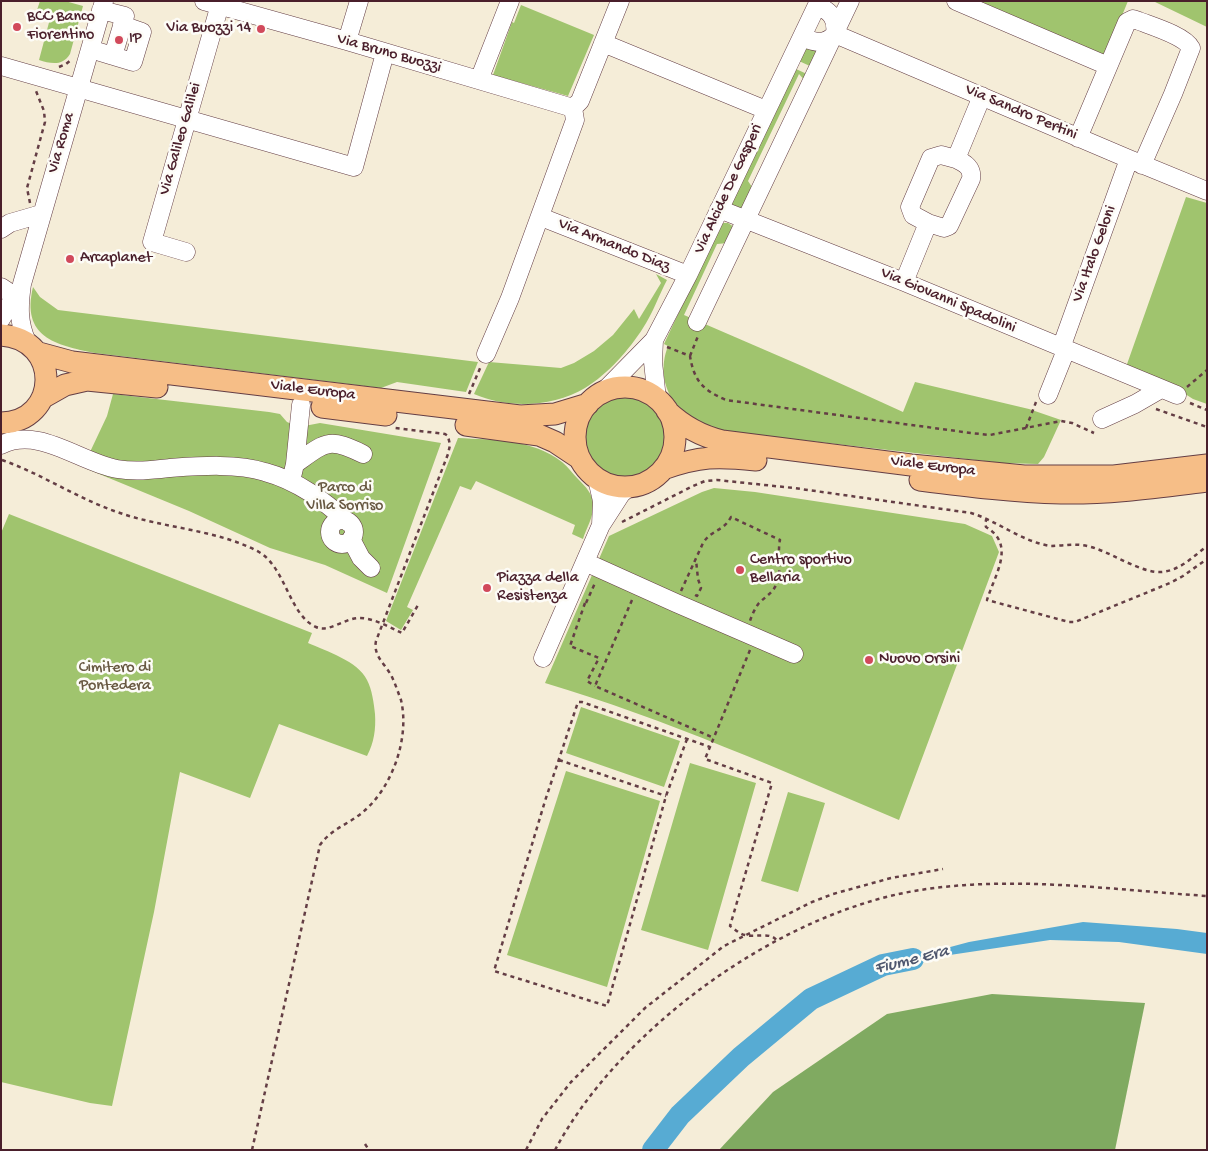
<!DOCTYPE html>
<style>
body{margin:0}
#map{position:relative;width:1208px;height:1151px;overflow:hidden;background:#f5edd8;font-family:"Gochi Hand",sans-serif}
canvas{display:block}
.frame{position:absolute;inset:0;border:2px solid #4a1f2b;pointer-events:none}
</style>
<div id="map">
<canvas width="1208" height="1151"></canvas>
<div class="frame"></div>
</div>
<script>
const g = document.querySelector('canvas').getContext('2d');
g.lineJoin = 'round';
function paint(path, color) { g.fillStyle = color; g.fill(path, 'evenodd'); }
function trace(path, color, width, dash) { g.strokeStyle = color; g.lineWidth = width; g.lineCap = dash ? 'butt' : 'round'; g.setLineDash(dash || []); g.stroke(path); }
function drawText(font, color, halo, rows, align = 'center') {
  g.font = font + ' "Gochi Hand",sans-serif'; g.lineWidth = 5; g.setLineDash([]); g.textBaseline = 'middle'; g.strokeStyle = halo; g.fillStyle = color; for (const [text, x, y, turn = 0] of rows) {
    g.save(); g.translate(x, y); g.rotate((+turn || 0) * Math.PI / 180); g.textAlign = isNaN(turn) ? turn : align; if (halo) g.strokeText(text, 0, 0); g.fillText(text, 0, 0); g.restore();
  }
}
paint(new Path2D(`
 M40,1H65L83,6L70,54C63,66 51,64 39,60L51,15L37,10Z
 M976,1H1128L1105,57Z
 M1153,1H1207V27Z
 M521,5L594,35L568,96L493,75L512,22L514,23Z
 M806,47L820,51L812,67L799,61Z
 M796,69L809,75L806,82L799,74L748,181L754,190L744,211L730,204Z
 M1186,197L1207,203V404L1193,399L1179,390L1126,367Z
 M723,223H728L734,227L728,243L717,244L684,315L802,366L903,412L915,382L1029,409L1061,420L1044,457L1038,464L1002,463L723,431C681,423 652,388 668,346L664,344L719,227Z
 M656,274L667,280C659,295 653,313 643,328C629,350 608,374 585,388C553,407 508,409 474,394L489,362L561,368L574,363L594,351L613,335L634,309L639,319L661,283Z
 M33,287L40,297L58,310L478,362L466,392L397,382L381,388L95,353C55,345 21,337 33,287Z
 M583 436a42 42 0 1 1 84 0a42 42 0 1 1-84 0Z
 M113,394L269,412L280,414L287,422L299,427L320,423L441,443L387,593L325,565L270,548L189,511L87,469L92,457L90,452L107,416Z
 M458,438C493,440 533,439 562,462C568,467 573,474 578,479C586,487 593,494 593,505C594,516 586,529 583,539L572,534L575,525L476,481L471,490L460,486L407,607L413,610L401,630L386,621Z
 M714,488L755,492L965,524L992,536L999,552L899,820C783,771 666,719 545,683L609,536L702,492Z
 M9,514L312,633L308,643C326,651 358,661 367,680C372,689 374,704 375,714C376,729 374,743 367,756L279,724L250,798L180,772L154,912L112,1106L90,1103L1,1082V533Z
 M581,707L680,741L664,787L566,753Z
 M690,763L756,783L708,950L641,930Z
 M566,771L660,801L607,987L507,955Z
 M788,792L825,803L798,892L761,881Z`), '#a0c46e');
paint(new Path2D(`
 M992,994L1145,1003L1115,1150H719L773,1092L887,1014Z`), '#80aa61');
paint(new Path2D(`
 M1083,922L1177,929L1207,933V954L1119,942L1050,940L883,965L969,942Z`), '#57abd3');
trace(new Path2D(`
 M653,1150L680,1115L741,1057L811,999L883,965L913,959`), '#57abd3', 22);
const minor = new Path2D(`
 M204,1L347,41L573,108
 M956,1L1108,66
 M835,34L1129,159L1207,191
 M802,37C815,43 825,45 835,34C837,18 831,12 817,5
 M347,41L359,1
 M603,43L766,110
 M90,49L113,56L125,16L101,10
 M113,56L133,62L142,32L122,25
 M1,66L354,167L385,53
 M479,80L510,1
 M573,108L580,101L620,1
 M1078,138L1127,22L1133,19L1139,21C1152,26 1185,36 1191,48L1173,94L1142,165
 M719,209L904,282L1177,395
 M541,217L688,275
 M928,223L944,228L949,226L971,179C973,168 965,163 956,159
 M1,229L10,223L41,214
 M186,252L152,242L221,1
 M904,282L928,223L913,215L910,207L931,158L941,155L956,159L982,96
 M1,287L16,297
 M1,319L18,291
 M697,322L850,1
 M654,340L653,362L657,399
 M27,342C18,322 19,305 22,284L104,1
 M1061,348L1129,159
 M486,354L510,298L575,120L573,108
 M603,392L654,340L688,275L819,1
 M1048,395L1066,350
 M1102,419L1135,404L1161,389
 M1,445C39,426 79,462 117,469C135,472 152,470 170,468C199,466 237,463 265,472C298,481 323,500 349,523
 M295,464C326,442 328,437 363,454
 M597,479L602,501L601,525
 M291,481L295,464L301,405
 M330 532a12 12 0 1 1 24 0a12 12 0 1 1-24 0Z
 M351,539L361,558L371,568
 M585,562L676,603L794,654
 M543,658L601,525L621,494L629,487`);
const major = new Path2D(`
 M1,335C62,339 60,422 1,423
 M39,353L72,362L520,416L555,414L588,404
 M575 437a50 50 0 1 1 100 0a50 50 0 1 1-100 0Z
 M42,398L65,385L87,380L157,387
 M322,407L386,415
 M667,411C683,426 701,436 722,441L911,465L1024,476H1114L1207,465
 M466,425L539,435L555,442L579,458
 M663,469C700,456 717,456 756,460
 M920,480C967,486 1014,492 1061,493C1110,494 1158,487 1207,481`);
trace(minor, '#643e45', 19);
trace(major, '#643e45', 23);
trace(new Path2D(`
 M59,67L66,64L71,60
 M30,203L27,188L45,122L44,111L36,91
 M667,347L690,356C694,381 703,390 726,400L971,433L990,435L1061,421L1072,423L1094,433
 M690,356L698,336
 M1187,387L1207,370
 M469,394L481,366
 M1190,403L1207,410
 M1156,409L1207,427
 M1026,428L1036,402
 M2,460C42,474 78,499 120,513C163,528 219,530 259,552C286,568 289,615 316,627C329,633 345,618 359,618C374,618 389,627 402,633L418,605
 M987,518L985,523L986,527C1016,545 995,574 987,600L1069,622H1075L1170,583L1183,576L1207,559
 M622,522L693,486L705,481L717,480L794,488L971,513C998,521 1022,542 1051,546C1056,546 1062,545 1067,545C1077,544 1087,545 1097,549C1115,555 1142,573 1161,572C1179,571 1193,557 1207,546
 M681,591L703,543C712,529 723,532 731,517L780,540C777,554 782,569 777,583C773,593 766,596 759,603C755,608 752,615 750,621
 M695,595L697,596L701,588L698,579L696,560
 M632,600L595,686L714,738
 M585,603L570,646L599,658L587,681L595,686
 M586,603L595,583L596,584
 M750,650L705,759L772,783L730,926C735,929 739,934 745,935C755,938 771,931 777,941
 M687,739L666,796L607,1006L494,971L545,801L578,702H582L710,747
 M559,760L666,796
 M365,1144L369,1150
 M252,1150L320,845C331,829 349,824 363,812C392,788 410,738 401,700C398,692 395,683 391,675C384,663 373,655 376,641L448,454L450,445L448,436L445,434L395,428
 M526,1150L542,1119L571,1082L645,1008L724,946L812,902L833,894L891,878L943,869
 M555,1150C622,1025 786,908 927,889C1020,876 1115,890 1207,896`), '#643e45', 2.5, [4, 4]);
trace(minor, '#fff', 18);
trace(major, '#f6be87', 21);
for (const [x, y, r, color] of [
 [17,27,5,"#d1495b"],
 [261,29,5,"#d1495b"],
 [119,40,5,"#d1495b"],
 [70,259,5,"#d1495b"],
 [740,570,5,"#d1495b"],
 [487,588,5,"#d1495b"],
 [869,660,5,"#d1495b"]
]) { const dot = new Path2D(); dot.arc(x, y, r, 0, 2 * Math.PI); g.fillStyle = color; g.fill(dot); trace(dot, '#fdfcf7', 2); }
drawText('16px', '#4a1f2b', '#fdfcf7', [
 ["BCC Banco",27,18],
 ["Fiorentino",27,36],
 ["Via Buozzi 14",251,29,"right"],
 ["IP",129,40],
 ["Arcaplanet",80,259],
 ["Centro sportivo",750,561],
 ["Bellaria",750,579],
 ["Piazza della",497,579],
 ["Resistenza",497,597],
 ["Nuovo Orsini",879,660]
], 'left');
drawText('16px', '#4a1f2b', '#fdfcf7', [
 ["Via Bruno Buozzi",389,54,16],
 ["Via Sandro Pertini",1021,113,23],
 ["Via Galileo Galilei",181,139,-74],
 ["Via Roma",62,143,-74],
 ["Via Alcide De Gasperi",729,189,-65],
 ["Via Armando Diaz",614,246,22],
 ["Via Italo Geloni",1095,254,-70],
 ["Via Giovanni Spadolini",948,301,23],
 ["Viale Europa",313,391,7],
 ["Viale Europa",933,467,7]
]);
drawText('16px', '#685942', '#fdfcf7', [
 ["Parco di",345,489],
 ["Villa Sorriso",345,507],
 ["Cimitero di",115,669],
 ["Pontedera",115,687]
]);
drawText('italic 18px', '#4f576e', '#fdfcf7', [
 ["Fiume Era",912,961,-14]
]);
</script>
